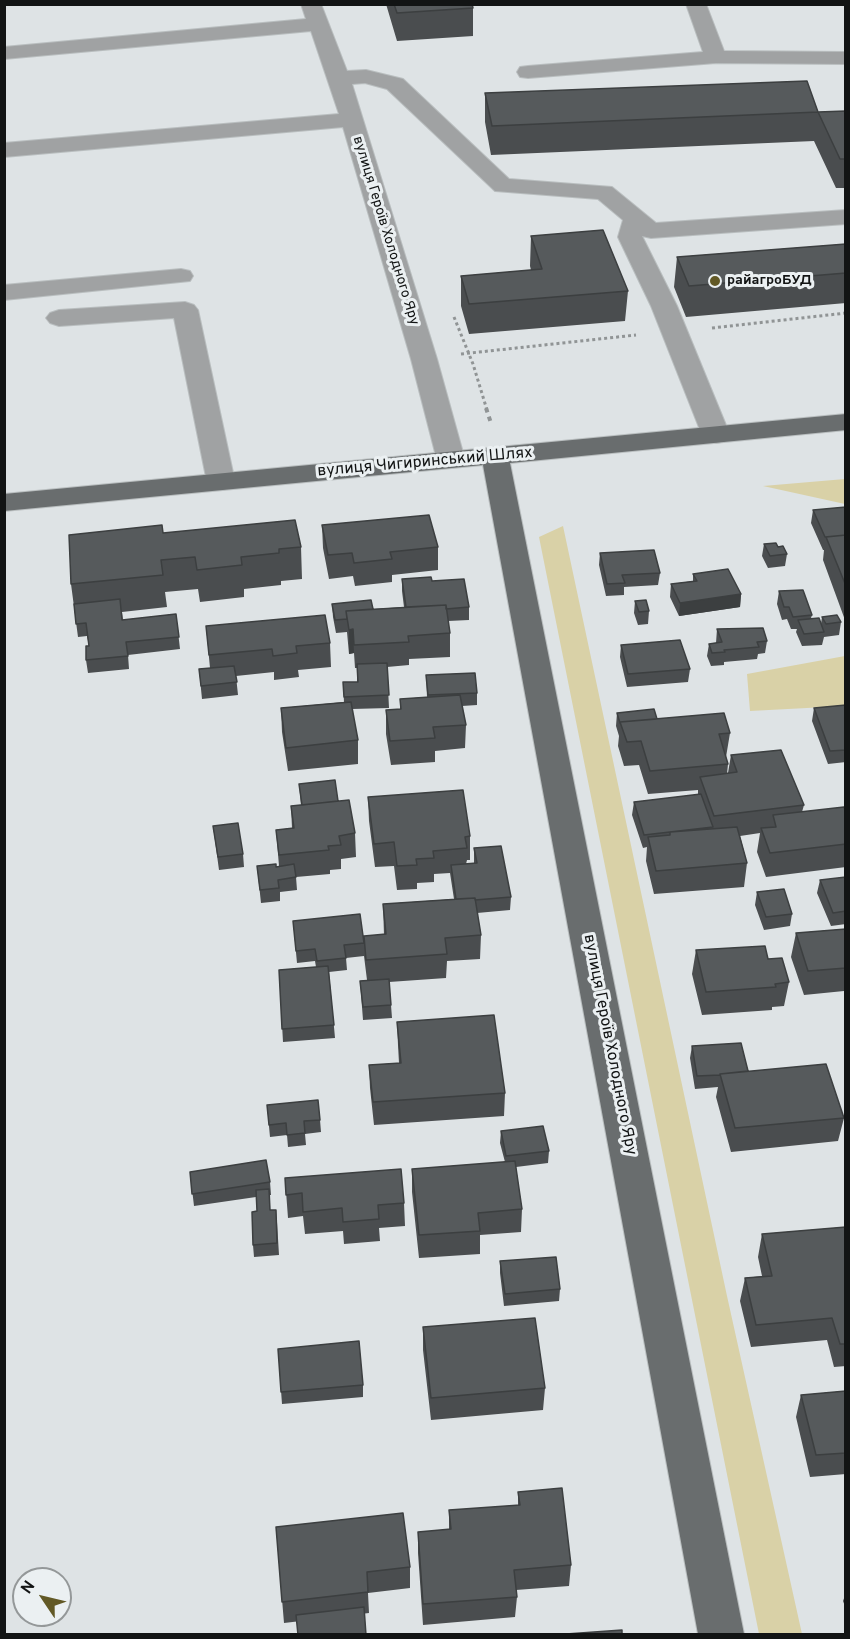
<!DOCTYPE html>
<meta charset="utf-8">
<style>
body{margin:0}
#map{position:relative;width:850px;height:1639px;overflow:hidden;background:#dee3e5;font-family:Overpass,sans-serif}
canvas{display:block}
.frame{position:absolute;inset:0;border:6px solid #121414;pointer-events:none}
.north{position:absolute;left:12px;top:1567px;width:60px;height:60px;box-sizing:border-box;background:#ebf0f2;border:2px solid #949899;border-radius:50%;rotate:305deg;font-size:16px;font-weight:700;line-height:24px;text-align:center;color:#121414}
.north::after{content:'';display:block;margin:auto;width:21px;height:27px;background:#625926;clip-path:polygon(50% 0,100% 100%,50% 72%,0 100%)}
</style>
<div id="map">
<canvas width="850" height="1639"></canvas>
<div class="frame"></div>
<div class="north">N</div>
</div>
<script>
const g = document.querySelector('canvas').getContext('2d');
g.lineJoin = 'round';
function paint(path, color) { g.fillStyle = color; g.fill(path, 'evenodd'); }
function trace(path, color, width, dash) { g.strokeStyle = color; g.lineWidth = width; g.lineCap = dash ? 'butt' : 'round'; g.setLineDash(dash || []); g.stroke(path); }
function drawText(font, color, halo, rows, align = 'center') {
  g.font = font + ' Overpass,sans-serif'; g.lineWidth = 6; g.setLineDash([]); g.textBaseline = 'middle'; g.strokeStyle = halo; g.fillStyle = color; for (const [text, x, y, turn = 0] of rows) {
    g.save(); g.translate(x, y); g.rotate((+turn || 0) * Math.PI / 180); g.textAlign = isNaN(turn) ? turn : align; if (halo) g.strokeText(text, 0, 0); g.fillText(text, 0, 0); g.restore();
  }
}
paint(new Path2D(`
 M845,479V504L763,486Z
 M563,526L727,1296L802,1634H759L539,537Z
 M845,656V706L750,711L747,674Z`), '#d9d1a7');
const minor = new Path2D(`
 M301,4H321L347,71L366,70L403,79L509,179L612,187L656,223L846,210V224L651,238L642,236L677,306L730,435L726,441L716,443L706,441L702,435L651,306L618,237L623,220L598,199L495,191L387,89L365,83L352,84L437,359L465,460L461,466L451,468L441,466L437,460L411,359L343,127L4,157V143L339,114L311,31L4,59V47L306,19Z
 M686,4H706L724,51L846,52V64L716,63L528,78L520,77L517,72L520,67L528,66L703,52Z
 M181,269L190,271L193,276L190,281L4,300V285Z
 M185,302L194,305L198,310L235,482L231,488L221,490L211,488L207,482L174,318L59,326L50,323L46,318L50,313L59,310Z`);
const major = new Path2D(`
 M846,414V430L510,463L744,1634H698L483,465L4,511V494Z`);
trace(minor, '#b9bebf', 2);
trace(major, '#b9bebf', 2);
trace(new Path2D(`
 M454,317L473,364L487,410
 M712,328L846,313
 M461,354L636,335`), '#909495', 3, [3, 3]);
trace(new Path2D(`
 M486,408L491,423`), '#909495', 4, [4.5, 4.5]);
paint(minor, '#a0a2a3');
paint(major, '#696d6e');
paint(new Path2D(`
 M386,4H472L473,8V36L397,41Z
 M485,93L818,112L846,111V188H836L814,141L491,155L485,122Z
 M531,236L628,291L625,321L469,334L461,306V276L531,270L530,266Z
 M846,244V303L686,317L674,287L677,257Z
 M846,507L845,620L823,560L824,550H823L811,523L813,510Z
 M322,525L438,547V570L392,575V582L355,586L353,576L329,579L323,548Z
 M163,533L301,547L302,579L281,581V585L244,589V597L200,602L198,589L165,592L167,607L122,612L123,620L176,614L180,649L128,655L129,669L88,673L86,660L89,646L87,636L78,637L71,584Z
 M764,544L778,547L787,554L785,566L768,568L762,556Z
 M600,553L660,573L658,585L624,587V595L606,596L599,565Z
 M693,574L741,594L740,607L679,616L670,597L671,584L693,581Z
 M402,579L432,581L469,607V620L448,621L450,633V657L409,659V665L387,667L389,708L352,709L358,740V764L288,771L282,732L281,708L344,702L343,682H357V668H355L354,653L349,654L347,632L336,633L333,617L332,604L373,609L404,607L402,591Z
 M779,591L812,615L811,618L821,624L822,617L841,622L839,635L824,637L822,645L802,646L796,632L797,629H791L787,619L782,620L777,604Z
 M635,601L649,611L648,624L638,625L634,613Z
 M206,626L330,643L331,667L298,670L299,677L274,680V672L236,676L238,695L202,699L199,669L210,668Z
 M717,629L767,641L765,653L758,654L757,659L724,662V665L711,666L707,656L709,644L716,643Z
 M621,645L690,669L688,682L627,687L620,657Z
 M426,675L477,693V705L462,706L466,725L465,748L435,751V762L391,765L386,734V710L400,709V699L427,697Z
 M846,705V762L828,764L812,721L814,708Z
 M617,713L657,719L730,733L726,757L728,764L727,774L728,773L731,755L804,805L802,812H846V867L766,877L757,852L760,833L740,836L747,863L744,887L654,894L646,861L647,847L643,848L632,815L634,802L698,795V790L648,794L639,765L624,766L618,746L619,736L616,726Z
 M299,784L338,801L355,833L356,857L341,859V869L330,870V874L296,877L297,890L280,892V901L261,903L257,866H279L276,830L292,828L291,806L301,805Z
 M368,797L470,836V860H467L466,864H474V848L511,897L510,910L477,913L481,935L480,959L447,961L446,978L389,982L391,1005L392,1018L363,1020L360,981L367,980L364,956L346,958L347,970L329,972L335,1038L283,1042L279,970L316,967L315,961L297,963L293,921L364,938L384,935L383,904L454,899L450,873L434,874V882L417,883V889L397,890L394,866L375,867L369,821Z
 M213,826L243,854L244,867L219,870Z
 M846,877V924L831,926L817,893L820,880Z
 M757,892L792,914L790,926L764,930L755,905Z
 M846,929V982L844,991L804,995L791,957L796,933Z
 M696,950L789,982L784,1006L772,1007V1010L702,1015L692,974Z
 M397,1022L505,1093L504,1116L374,1125L370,1088L369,1065L399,1063L398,1045Z
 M692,1046L748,1071L844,1118L838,1141L731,1152L716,1097L718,1087L695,1089L690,1058Z
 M267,1105L320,1120L321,1132L305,1134L306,1145L288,1147L287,1135L270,1137Z
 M501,1131L549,1151L548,1163L516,1167L522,1209L521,1232L480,1235V1254L419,1258L412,1192V1169L505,1162L500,1143Z
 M190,1172L270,1182L271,1195H269L270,1210L277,1222L279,1255L254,1257L253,1245L257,1211L256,1197L194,1206Z
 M285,1178L404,1203L405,1226L379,1228L380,1241L344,1244L343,1231L305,1234L303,1216L288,1218Z
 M846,1227V1366L834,1367L827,1340L751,1347L740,1301L745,1278L762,1276L758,1257L762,1234Z
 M500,1261L560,1289L559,1301L504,1306L500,1273Z
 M423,1327L545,1388L543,1410L431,1420L423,1350Z
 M278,1349L363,1385V1397L282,1404Z
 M846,1391V1474L810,1477L796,1417L801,1395Z
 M518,1492L571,1565L569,1586L516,1590L517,1597L515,1617L423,1625L418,1553V1532L449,1530V1510L518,1506Z
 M276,1527L410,1567V1588L368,1593L369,1613L284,1623Z
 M846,1593V1609L843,1601Z`), '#4a4d4f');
paint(new Path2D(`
 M741,594L740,607L679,616L680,603Z
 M353,629L354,653L349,654V630Z`), '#3c3f40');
const building = new Path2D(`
 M394,4H472L473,8L397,13Z
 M807,81L818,112L846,111V159H840L818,112L492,126L485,93Z
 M603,230L628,291L469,304L461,276L542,269L531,236Z
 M846,244V273L689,286L677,257Z
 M846,507V535L825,537L813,510Z
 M429,515L438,547L390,552L392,559L354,563L352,553L328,555L322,525Z
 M295,520L301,547L279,549V553L241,557L242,565L197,570L195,557L161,560L163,575L71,584L69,535L162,525L163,533Z
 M846,535V586L826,537Z
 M776,543L778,547L783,546L787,554L770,556L764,544Z
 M654,550L660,573L622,575L625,583L607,584L600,553Z
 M728,569L741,594L680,603L671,584L697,581L693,574Z
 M431,577L432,581L464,579L469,607L446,609V605L406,607L402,579Z
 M803,590L812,615L793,617L789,607H784L779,591Z
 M120,599L122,620L176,614L179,637L126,642L128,656L86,660V646H89L86,623L76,624L74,604Z
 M371,600L373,609L346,611L347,619L335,620L332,604Z
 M646,600L649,611L639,612L635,601Z
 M446,605L450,633L408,636L409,642L354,645L353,629L349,630L346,611Z
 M325,615L330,643L296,646L297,653L273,656L272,649L209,655L206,626Z
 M837,615L841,622L826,624L822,617Z
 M819,618L824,632L804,634L798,620Z
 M763,628L767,641L757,642L759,647L724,650L725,652L712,653L709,644L722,642L717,629Z
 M680,640L690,669L628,674L621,645Z
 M387,663L389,695L344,697L343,682H358L357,664Z
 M234,666L237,682L201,686L199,669Z
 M475,673L477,693L428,695L426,675Z
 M460,695L466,725L433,727L435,738L390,741L386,710L401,709L400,699Z
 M351,702L358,740L286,748L281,708Z
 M846,705V750L830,751L814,708Z
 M654,709L657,719L620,722V723L617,713Z
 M724,713L730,733L719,734L728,764L650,771L641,741L627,742L620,722Z
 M781,750L804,805L714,816L700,777L737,772L731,755Z
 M335,780L338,801L302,805L299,784Z
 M463,790L470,836L465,837L467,848L433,851L434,858L416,859L417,865L397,866L394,842L374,844L368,797Z
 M701,794L713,827L644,835L634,802Z
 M349,800L355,833L339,836L341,845L328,846L329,850L279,855L276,830L294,828L291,806Z
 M844,807L846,812V844L770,853L761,828L776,827L773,815Z
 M238,823L243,854L218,857L213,826Z
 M737,827L747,863L656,871L648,837L670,835V832Z
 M501,846L511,897L475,900V898L456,899L451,865L477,863L474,848Z
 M276,864V867L294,864L296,877L278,880L279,888L260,890L257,866Z
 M846,877V911L833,913L820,880Z
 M784,889L792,914L766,917L757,892Z
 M475,898L481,935L445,938L447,954L366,960L364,936L386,934L383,904Z
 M360,914L364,943L344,945L346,958L317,961L315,949L296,951L293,921Z
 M846,929V968L808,971L796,933Z
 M765,946L768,959L782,958L789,982L775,984L776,987L706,992L696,950Z
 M328,966L334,1025L282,1029L279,970Z
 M389,979L391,1005L363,1007L360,981Z
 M494,1015L505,1093L373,1102L369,1065L401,1063L397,1022Z
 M741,1043L748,1071L720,1074V1075L697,1076L692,1046Z
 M826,1064L844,1118L735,1128L720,1074Z
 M318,1100L320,1120L304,1121L305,1133L287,1135L286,1123L269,1125L267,1105Z
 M543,1126L549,1151L506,1156L501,1131Z
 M266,1160L270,1182L192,1194L190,1172Z
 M515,1161L522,1209L478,1213L480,1231L419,1235L412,1169Z
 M401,1169L404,1203L378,1205L379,1219L343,1222L342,1208L303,1212L302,1193L286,1195L285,1178Z
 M269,1189L270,1210H276L277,1243L253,1245L252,1212L257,1211L256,1190Z
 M846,1227V1344H840L832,1318L756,1325L745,1278L772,1276L762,1234Z
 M556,1257L560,1289L505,1294L500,1261Z
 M535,1318L545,1388L431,1398L423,1327Z
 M359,1341L363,1385L281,1392L278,1349Z
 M846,1391V1453L816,1455L801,1395Z
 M562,1488L571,1565L514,1570L517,1597L423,1604L418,1532L451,1529L449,1510L520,1505L518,1492Z
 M403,1513L410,1567L367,1572L368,1592L282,1602L276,1527Z
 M364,1607L366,1635H298L296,1615Z
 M622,1630V1635H552Z`);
paint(building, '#565a5c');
trace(building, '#3c3f40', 1.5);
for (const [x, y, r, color] of [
 [715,281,6,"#625926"]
]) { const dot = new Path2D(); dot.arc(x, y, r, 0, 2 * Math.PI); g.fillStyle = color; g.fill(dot); trace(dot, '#ebf0f2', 2); }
drawText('14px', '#121414', '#ebf0f2', [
 ["вулиця Героїв Холодного Яру",385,231,73]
]);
drawText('bold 14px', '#121414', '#ebf0f2', [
 ["райагроБУД",727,281]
], 'left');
drawText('16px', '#121414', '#ebf0f2', [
 ["вулиця Чигиринський Шлях",425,463,-5],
 ["вулиця Героїв Холодного Яру",609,1045,79]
]);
</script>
